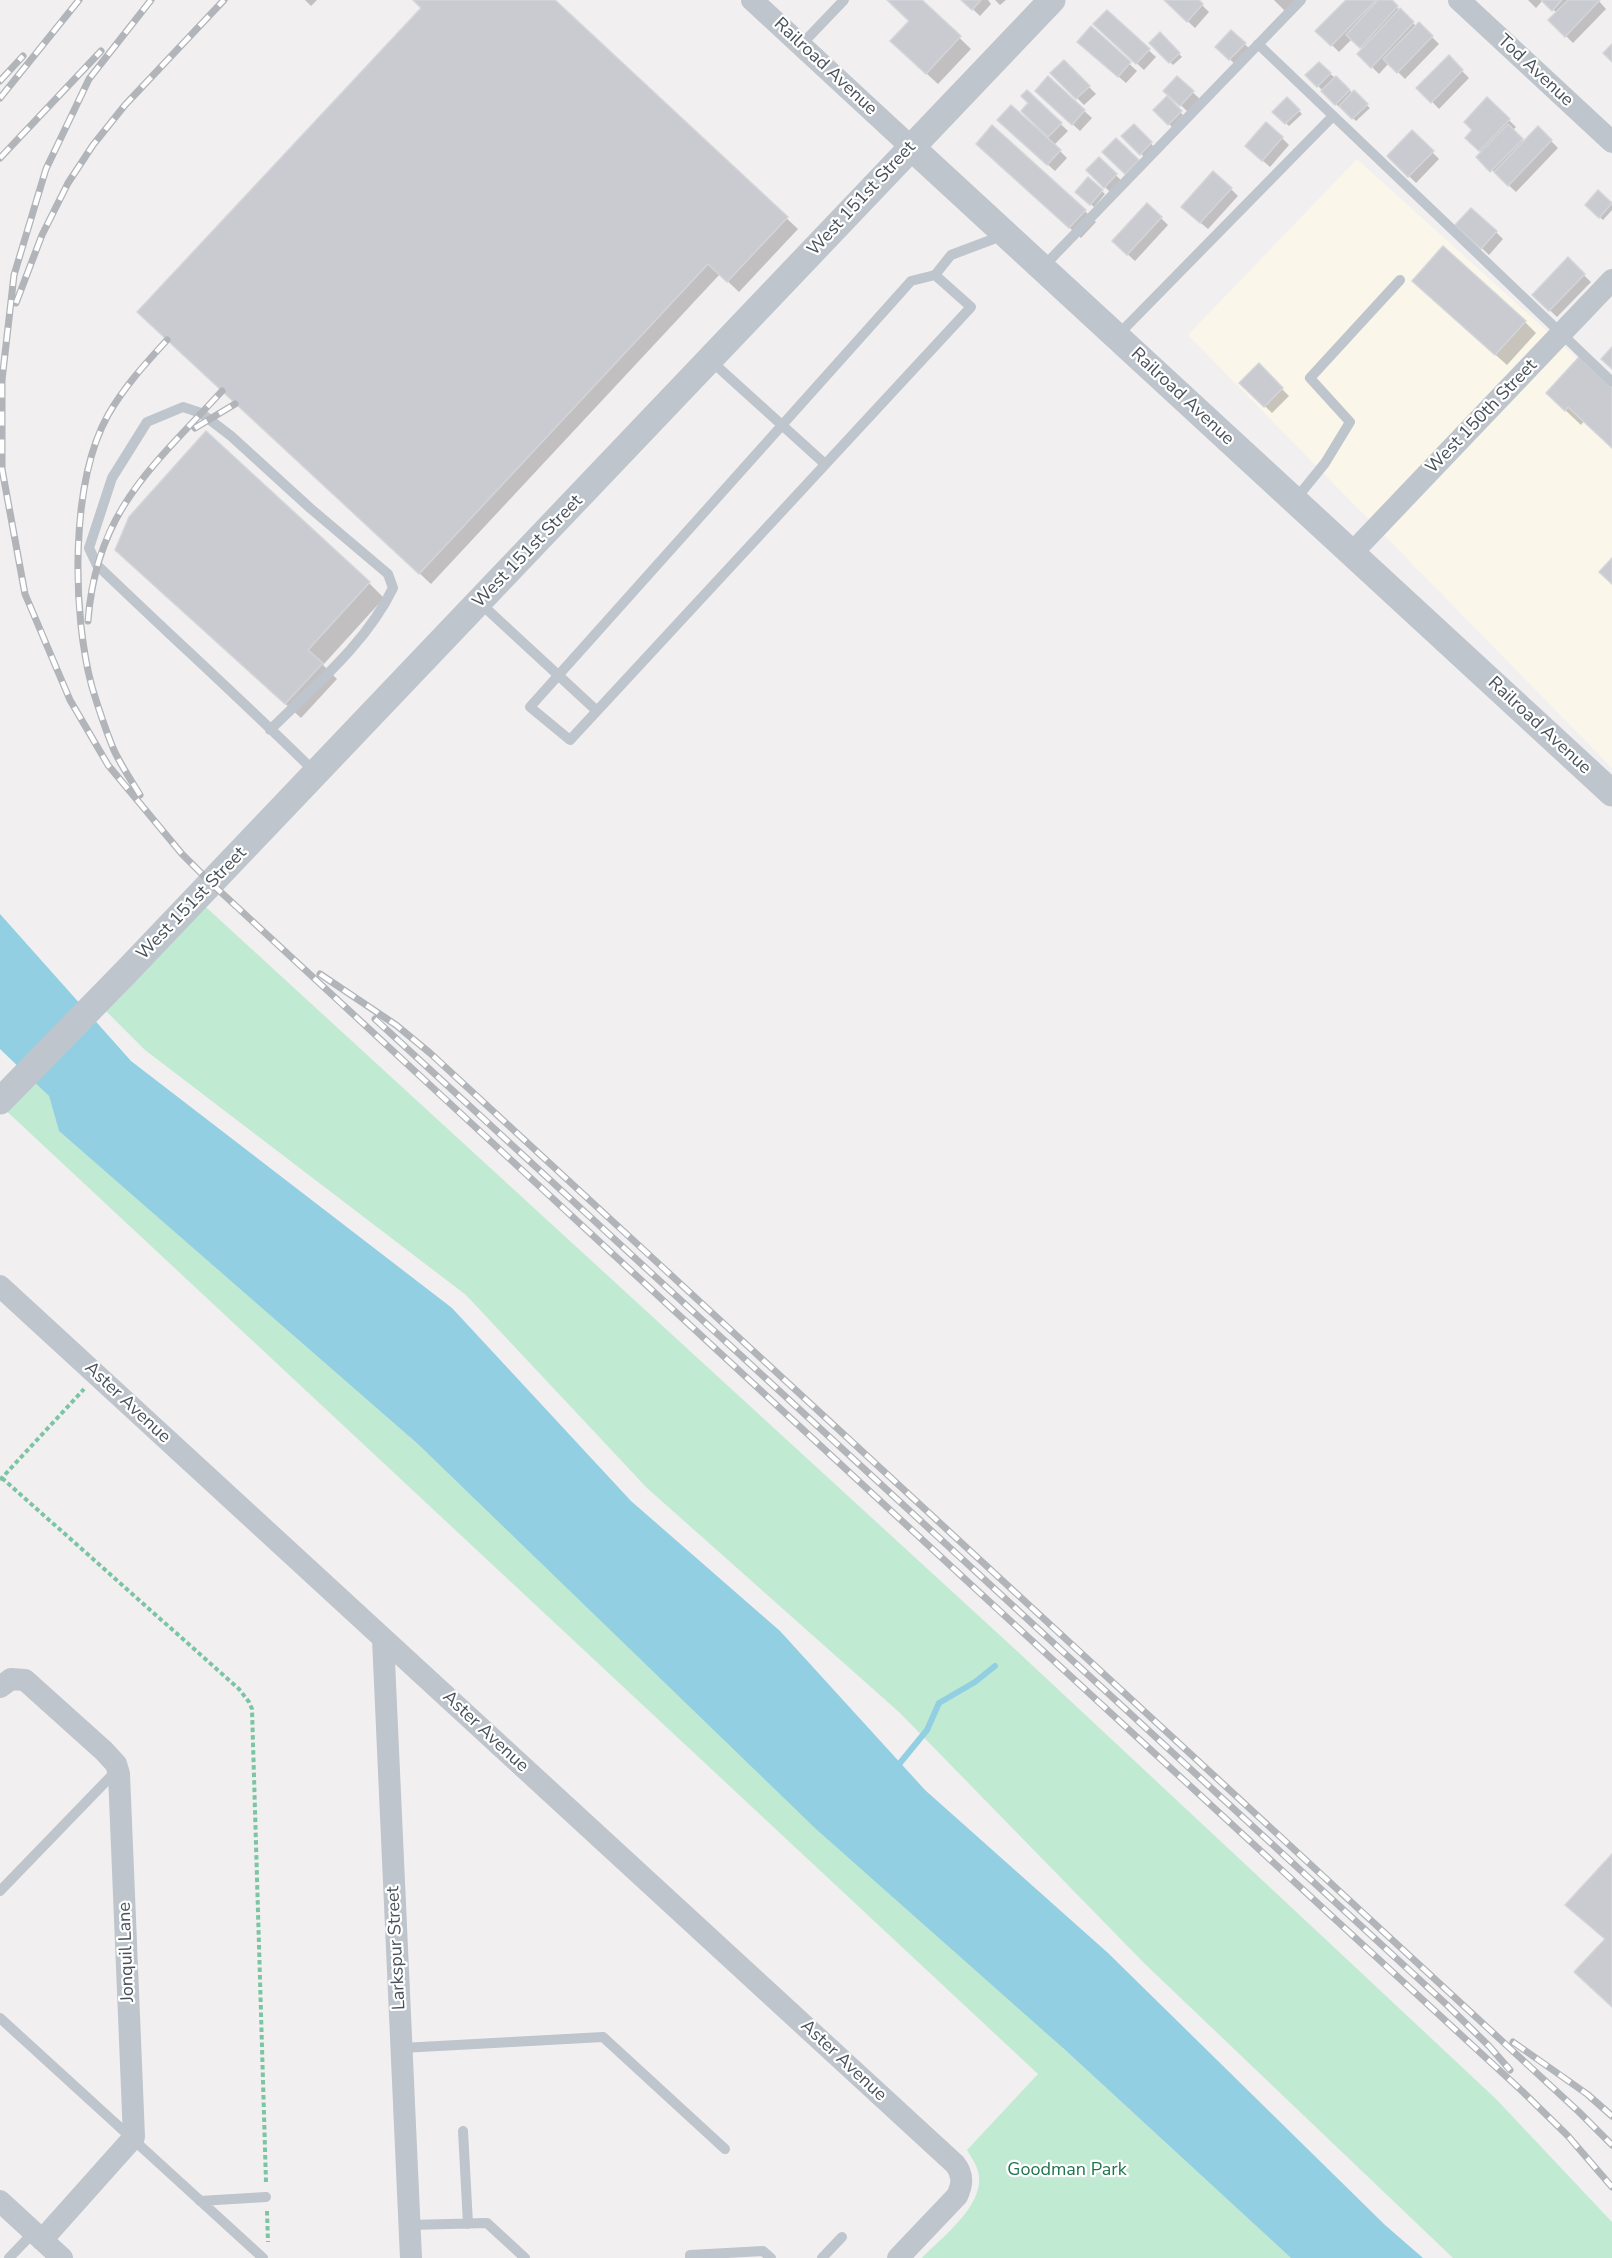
<!DOCTYPE html>
<style>
body{margin:0}
canvas{display:block;background:#f1efef}
</style>
<canvas width="1612" height="2258"></canvas>
<script>
const g = document.querySelector('canvas').getContext('2d');
g.lineJoin = 'round';
function paint(path, color) { g.fillStyle = color; g.fill(path, 'evenodd'); }
function trace(path, color, width, dash) { g.strokeStyle = color; g.lineWidth = width; g.lineCap = dash ? 'butt' : 'round'; g.setLineDash(dash || []); g.stroke(path); }
function drawText(font, color, halo, rows, align = 'center') {
  g.font = font + ' "Nunito Sans",sans-serif'; g.lineWidth = 4.5; g.setLineDash([]); g.textBaseline = 'middle'; g.strokeStyle = halo; g.fillStyle = color; for (const [text, x, y, turn = 0] of rows) {
    g.save(); g.translate(x, y); g.rotate((+turn || 0) * Math.PI / 180); g.textAlign = isNaN(turn) ? turn : align; if (halo) g.strokeText(text, 0, 0); g.fillText(text, 0, 0); g.restore();
  }
}
paint(new Path2D(`
 M1357,159L1612,390V768L1188,335Z`), '#faf6ea');
paint(new Path2D(`
 M196,898L1017,1651L1337,1950L1496,2099L1612,2222V2258H1453L1144,1963L900,1713L647,1488L466,1295L145,1050L97,1002Z
 M27,1074L49,1096L59,1131L424,1445L1063,2048L1291,2258H922C942,2237 987,2204 978,2171C976,2164 971,2157 967,2150L1038,2074L0,1105Z`), '#c1ead3');
paint(new Path2D(`
 M0,914L131,1061L452,1308L631,1501L780,1631L925,1790L1108,1953L1385,2225L1423,2258H1291L1063,2048L816,1829L418,1444L59,1131L49,1096L0,1049Z`), '#92cfe3');
paint(new Path2D(`
 M305,0H317L311,6Z
 M414,0H553L798,229L739,292L720,274L431,584L150,323L423,8Z
 M920,0L971,49L938,84L903,52L911,21Z
 M963,0H988L991,4L980,16Z
 M995,0H1006L1000,5Z
 M1165,0H1197L1209,12L1195,28Z
 M1274,0H1297L1286,12Z
 M1348,0H1389L1416,26L1419,24L1439,44L1405,79L1389,63L1379,74L1359,54L1363,49L1352,39L1339,52L1318,31Z
 M1528,0H1598L1606,9L1573,43L1550,20L1557,13L1543,0L1536,8Z
 M1107,12L1156,57L1144,70L1103,32Z
 M1091,28L1137,71L1126,83L1087,49Z
 M1232,32L1252,51L1237,66L1217,47Z
 M1160,35L1182,57L1173,65L1151,43Z
 M1449,58L1469,78L1439,109L1419,88Z
 M1064,62L1096,94L1084,105L1052,73Z
 M1319,64L1370,108L1356,121L1340,106L1339,107L1307,75Z
 M1048,78L1092,118L1080,131L1044,98Z
 M1177,78L1200,99L1188,112L1166,91Z
 M1027,92L1068,131L1054,145L1067,158L1055,171L1006,127L1040,133L1041,131L1023,111L1030,103Z
 M1167,99L1183,115L1172,127L1155,110Z
 M1287,99L1302,114L1289,126L1274,112Z
 M1487,99L1516,127L1512,131L1524,142L1538,128L1558,148L1516,192L1478,157L1482,153L1467,137L1474,130Z
 M1134,126L1158,151L1148,161L1124,136Z
 M1412,132L1439,159L1416,183L1389,156Z
 M1282,138L1289,145L1270,167L1254,153Z
 M989,155L1085,211L1096,222L1081,238Z
 M1099,159L1123,182L1112,194L1088,170Z
 M1088,179L1105,194L1094,207L1077,192Z
 M1231,189L1238,196L1208,229L1190,214Z
 M1599,192L1612,205V210L1603,220L1587,205Z
 M1161,218L1168,225L1135,261L1121,248Z
 M1465,232H1496L1503,239L1489,255Z
 M1568,260L1591,282L1557,317L1534,295Z
 M1425,292L1525,322L1536,333L1507,365Z
 M1259,366L1289,396L1272,413L1241,383Z
 M1612,390V447L1584,421L1581,425L1563,408Z
 M132,565L369,583L384,598L323,665L337,679L301,718Z`), '#0003');
trace(new Path2D(`
 M900,1763L927,1730L939,1703L975,1682L995,1666`), '#92cfe3', 6);
const building = new Path2D(`
 M413,0H555L788,217L727,282L708,264L419,574L137,312L421,8Z
 M887,0H922L961,36L926,74L890,41L909,21Z
 M961,0H981L972,10Z
 M1164,0H1199L1203,4L1187,22Z
 M1346,0H1376L1331,46L1315,31Z
 M1378,0H1392L1398,6L1360,48L1346,35Z
 M1541,0H1562L1552,11Z
 M1568,0H1600L1565,37L1548,20Z
 M1400,8L1414,22L1371,68L1357,54Z
 M1107,10L1150,49L1136,64L1093,24Z
 M1419,22L1433,36L1397,73L1383,59Z
 M1091,26L1131,62L1118,77L1077,42Z
 M1231,30L1246,43L1229,60L1215,47Z
 M1160,32L1180,53L1169,63L1149,43Z
 M1612,44V62L1603,53Z
 M1449,55L1463,70L1431,103L1416,88Z
 M1064,60L1090,86L1076,99L1050,73Z
 M1319,62L1331,73L1317,87L1305,75Z
 M1048,76L1085,110L1072,125L1035,91Z
 M1177,76L1194,91L1180,106L1163,91Z
 M1336,76L1350,90L1335,105L1321,91Z
 M1027,90L1062,123L1048,137L1021,111L1028,103L1021,96Z
 M1354,90L1368,104L1352,119L1339,106Z
 M1167,96L1182,111L1168,125L1153,110Z
 M1287,97L1300,110L1285,124L1272,112Z
 M1487,97L1510,119L1479,151L1465,138L1472,130L1464,122Z
 M1011,105L1061,150L1047,165L997,120Z
 M1266,122L1283,137L1262,161L1245,146Z
 M1134,124L1152,142L1140,155L1121,136Z
 M1508,124L1523,139L1490,172L1476,157Z
 M992,125L1086,210L1069,228L976,144Z
 M1538,126L1552,140L1508,186L1494,172Z
 M1412,130L1434,151L1408,177L1387,156Z
 M1116,138L1139,160L1125,174L1102,152Z
 M1099,157L1117,174L1104,188L1086,170Z
 M1213,171L1232,188L1200,223L1181,207Z
 M1088,177L1103,190L1090,205L1075,192Z
 M1598,190L1612,203L1599,218L1585,205Z
 M1147,203L1162,217L1127,255L1112,241Z
 M1471,208L1497,231L1481,249L1455,225Z
 M1443,246L1526,321L1495,355L1412,281Z
 M1568,257L1585,274L1549,311L1532,295Z
 M1612,347V369L1601,359Z
 M1579,357L1612,388V448L1568,407L1565,411L1546,393Z
 M1259,363L1283,388L1264,407L1239,383Z
 M206,431L370,582L308,650L323,663L285,704L115,550L129,517Z
 M1612,558V584L1599,572Z
 M1612,1854V2007L1574,1972L1605,1939L1565,1905Z`);
paint(building, '#c9cbd1');
trace(building, '#d3d5d9', 1.5);
trace(new Path2D(`
 M2,1478L239,1689L249,1702L252,1709L266,2182
 M0,1480L84,1389
 M267,2211L268,2242`), '#7cc5a4', 4, [4.5, 3]);
trace(new Path2D(`
 M1258,44L1612,382
 M801,45L844,0
 M1043,267L1301,0
 M935,275L971,307L570,740L530,707L911,281L935,275L951,255L1004,235
 M1117,336L1333,116
 M710,360L825,464
 M1295,500L1325,463L1350,422L1310,378L1400,280
 M479,602L597,711
 M270,730C313,687 366,644 393,588L388,574L310,508L231,436L201,413L183,407L147,422L112,478L89,548L97,565L117,584C183,647 251,709 316,773
 M0,1891L118,1769
 M0,2018L263,2258
 M402,2048L603,2037L725,2149
 M463,2131L468,2224
 M200,2201L266,2197
 M410,2225L487,2223L525,2258
 M9,2258L34,2232
 M690,2258V2255L763,2251L771,2258
 M822,2258L842,2237`), '#bec5cc', 10);
trace(new Path2D(`
 M752,0L911,147
 M1459,0L1612,142
 M1352,553L1612,280
 M0,1286L955,2164C963,2174 963,2184 957,2196L898,2258
 M383,1639L411,2258
 M0,1687L11,1679L25,1680L104,1751L116,1764L119,1774L134,2137L42,2240
 M0,2201L62,2258`), '#bec5cc', 22);
trace(new Path2D(`
 M911,147L1612,793
 M0,1101L127,971L1052,0`), '#bec5cc', 27);
const rail = new Path2D(`
 M151,0L89,79L46,169L14,275L2,380V469L25,594L70,700L108,765L182,854L211,883L954,1569L1522,2091L1568,2136L1612,2187
 M0,81L23,56
 M0,98L79,0
 M0,158L101,51
 M16,303L42,235L68,183L93,145L125,105L224,0
 M195,428L235,404
 M88,621C96,511 153,466 222,391
 M140,795C131,780 120,764 113,748C105,728 98,707 92,687C72,613 70,483 108,415C124,387 145,364 167,340
 M320,974L396,1025L430,1053L1579,2112L1612,2145
 M375,1019L1447,2005L1489,2046L1510,2070
 M1513,2042L1587,2094L1612,2116`);
trace(rail, '#b1b4b8', 7);
trace(rail, '#fff', 4.5, [14]);
drawText('18px', '#48515a', '#fff', [
 ["Railroad Avenue",825,67,43],
 ["Tod Avenue",1535,71,43],
 ["West 151st Street",862,199,-47],
 ["Railroad Avenue",1182,397,43],
 ["West 150th Street",1482,417,-46],
 ["West 151st Street",528,552,-46],
 ["Railroad Avenue",1539,726,43],
 ["West 151st Street",192,904,-46],
 ["Aster Avenue",127,1403,43],
 ["Aster Avenue",485,1732,43],
 ["Larkspur Street",397,1948,-93],
 ["Jonquil Lane",127,1952,-92],
 ["Aster Avenue",843,2061,43]
]);
drawText('18px', '#20754e', '#fff', [
 ["Goodman Park",1067,2171]
]);
</script>
